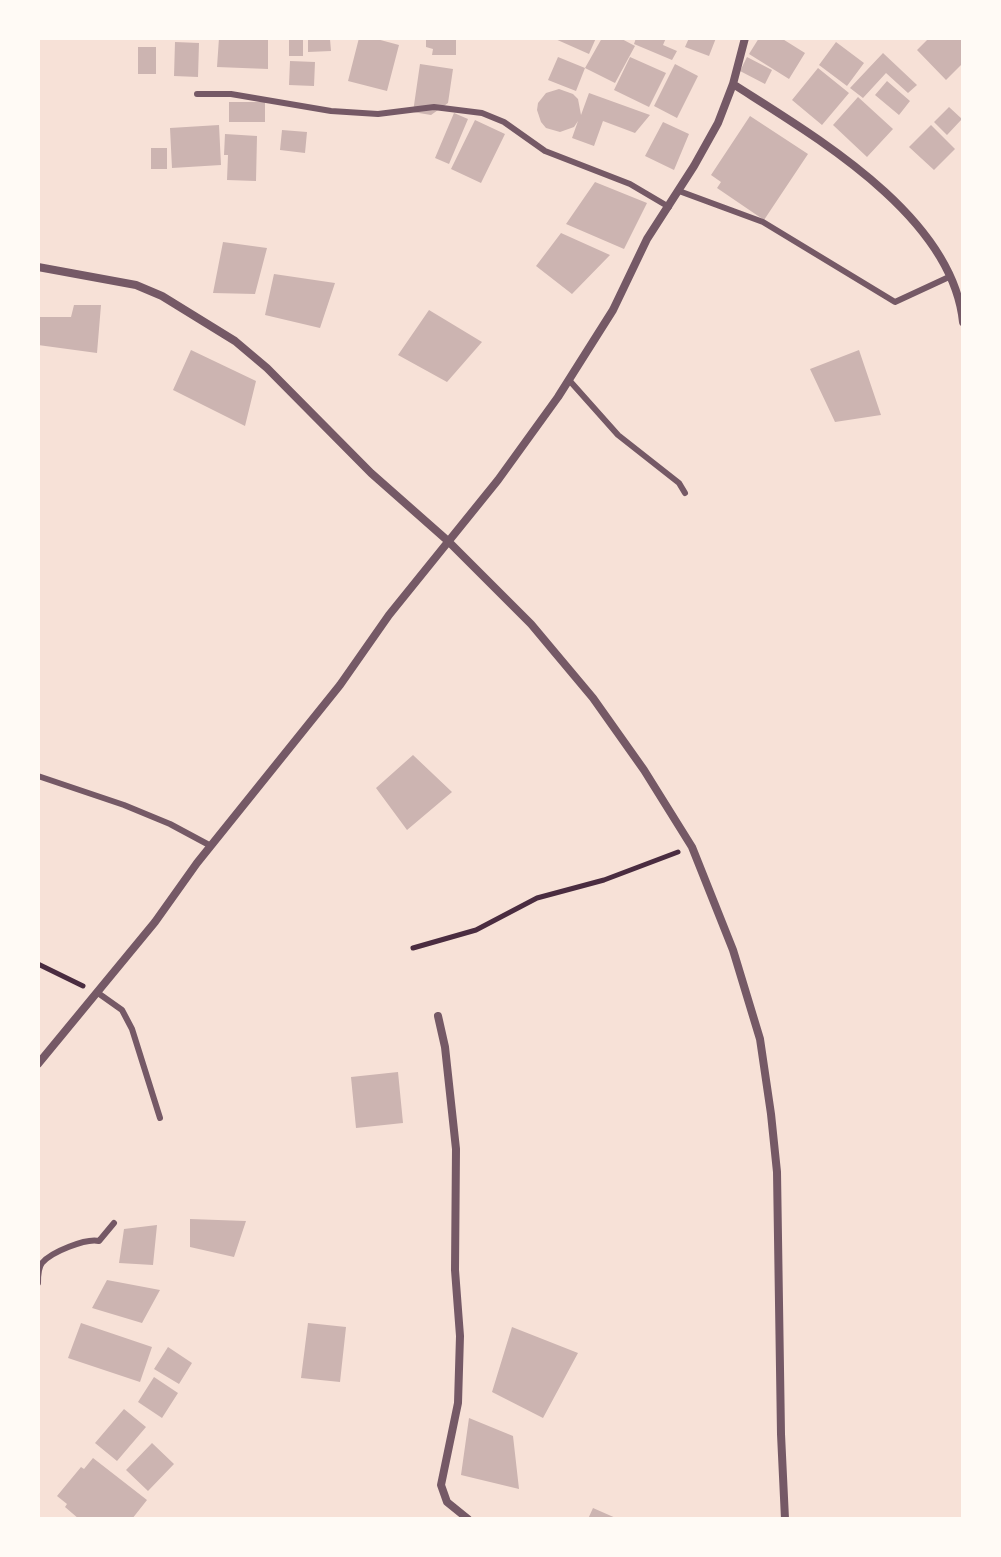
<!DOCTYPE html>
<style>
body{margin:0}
#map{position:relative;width:1001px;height:1557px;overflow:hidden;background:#f7e1d7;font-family:Barlow,sans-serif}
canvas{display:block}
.frame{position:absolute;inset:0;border:40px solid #fffaf5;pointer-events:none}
</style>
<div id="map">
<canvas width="1001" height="1557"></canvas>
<div class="frame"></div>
</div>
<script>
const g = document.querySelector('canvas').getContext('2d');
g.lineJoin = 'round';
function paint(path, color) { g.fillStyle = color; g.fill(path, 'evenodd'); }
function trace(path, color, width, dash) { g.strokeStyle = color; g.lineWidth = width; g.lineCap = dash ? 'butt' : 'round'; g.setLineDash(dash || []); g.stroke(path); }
paint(new Path2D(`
 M219,38H268V69L217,67Z
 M289,38H303V56H289Z
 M359,38H373L399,45L387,91L348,81Z
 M426,38H456V55H432L433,49L426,47Z
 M553,38H596L589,54Z
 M602,38H620L635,46L615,83L585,68Z
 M636,38H666L663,45L677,51L672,60L634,44Z
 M689,38H716L709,56L685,47Z
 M759,38H781L805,53L789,79L749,54Z
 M929,38H963V63L946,80L917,50Z
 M330,39L331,51L308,52V40Z
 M175,42L199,43L198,77L174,76Z
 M836,42L864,63L847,86L819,65Z
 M138,47H156V74H138Z
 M883,53L917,85L908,93L886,73L863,98L850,88Z
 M558,57L585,68L576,91L548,80Z
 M630,57L666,73L649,107L614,90Z
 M747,57L772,70L765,84L740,71Z
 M290,61L315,62L314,86L289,85Z
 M420,64L453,69L448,103L431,115L413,112Z
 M675,64L698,76L677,118L654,106Z
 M818,68L849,93L822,125L792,100Z
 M887,81L910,101L899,115L875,95Z
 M559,89L573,94L578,99L581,115L589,93L650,115L635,133L603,121L594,146L572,138L578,121L574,127L560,132L546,128L541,122L537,110L538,103L546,93Z
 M858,97L893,129L867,157L833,125Z
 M229,102H265V122H229Z
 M949,107L962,119L947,135L934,122Z
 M454,113L468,119L449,164L435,158Z
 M750,116L808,154L764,220L717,188L721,182L711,175Z
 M475,120L505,134L481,183L451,169Z
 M663,122L689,134L674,170L645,156Z
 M219,125L221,165L172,168L170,128Z
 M931,125L955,149L934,170L909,147Z
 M282,130L307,132L305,153L280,150Z
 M225,134L257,136L256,181L227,180L228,155H224Z
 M151,148H167V169H151Z
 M595,182L647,203L624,249L566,224Z
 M561,233L610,255L572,294L536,266Z
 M223,242L267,248L255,294L213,293Z
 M274,274L335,283L320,328L265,315Z
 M74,305H101L97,353L38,345V317H71Z
 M429,310L482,342L447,382L398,355Z
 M191,350L256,381L245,426L173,390Z
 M859,350L881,415L835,422L810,369Z
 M413,755L452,792L407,830L376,788Z
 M398,1072L403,1123L356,1128L351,1077Z
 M190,1219L246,1221L234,1257L190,1247Z
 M157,1225L153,1265L119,1263L124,1229Z
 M107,1280L160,1290L142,1323L92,1308Z
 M81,1323L152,1347L140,1382L68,1358Z
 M308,1323L346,1327L340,1382L301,1378Z
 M512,1327L578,1353L543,1418L492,1392Z
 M168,1347L192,1363L179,1384L154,1369Z
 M154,1377L178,1393L162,1418L138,1402Z
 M124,1409L146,1427L117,1461L95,1443Z
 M469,1418L513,1436L519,1489L461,1475Z
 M152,1443L174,1464L148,1491L126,1470Z
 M93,1458L147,1500L132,1519H79L65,1507L67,1504L57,1496L81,1467L84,1469Z
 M593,1508L618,1519H588Z`), '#ccb4b1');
trace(new Path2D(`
 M413,948L476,930L537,898L604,880L678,852
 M38,964L83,986`), '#4a2c40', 5);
trace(new Path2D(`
 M197,94H231L331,111L378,114L434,107L482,113L504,122L545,151L630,184L669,207
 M679,191L763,222L895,302L949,277
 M569,380L618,435L679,483L685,493
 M38,776L124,805L170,824L211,846
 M98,993L122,1010L132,1029L160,1118
 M38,1283C38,1276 38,1268 42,1263C51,1252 86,1238 99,1241L114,1223`), '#755966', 6);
trace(new Path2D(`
 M733,84C814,136 952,215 963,322
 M38,267L136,285L162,296L235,341L267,368L371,473L448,541L531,624L593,698L644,770L692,847L733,950L760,1039L771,1114L777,1172L781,1434L785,1519
 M438,1016L445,1047L456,1149L455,1270L460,1336L458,1403L441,1485L447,1502L468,1519
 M38,1064L155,922L197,863L340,685L389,615L498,480L558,397L613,310L647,239L694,166L718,123L733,84L745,38`), '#755966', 8);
</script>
